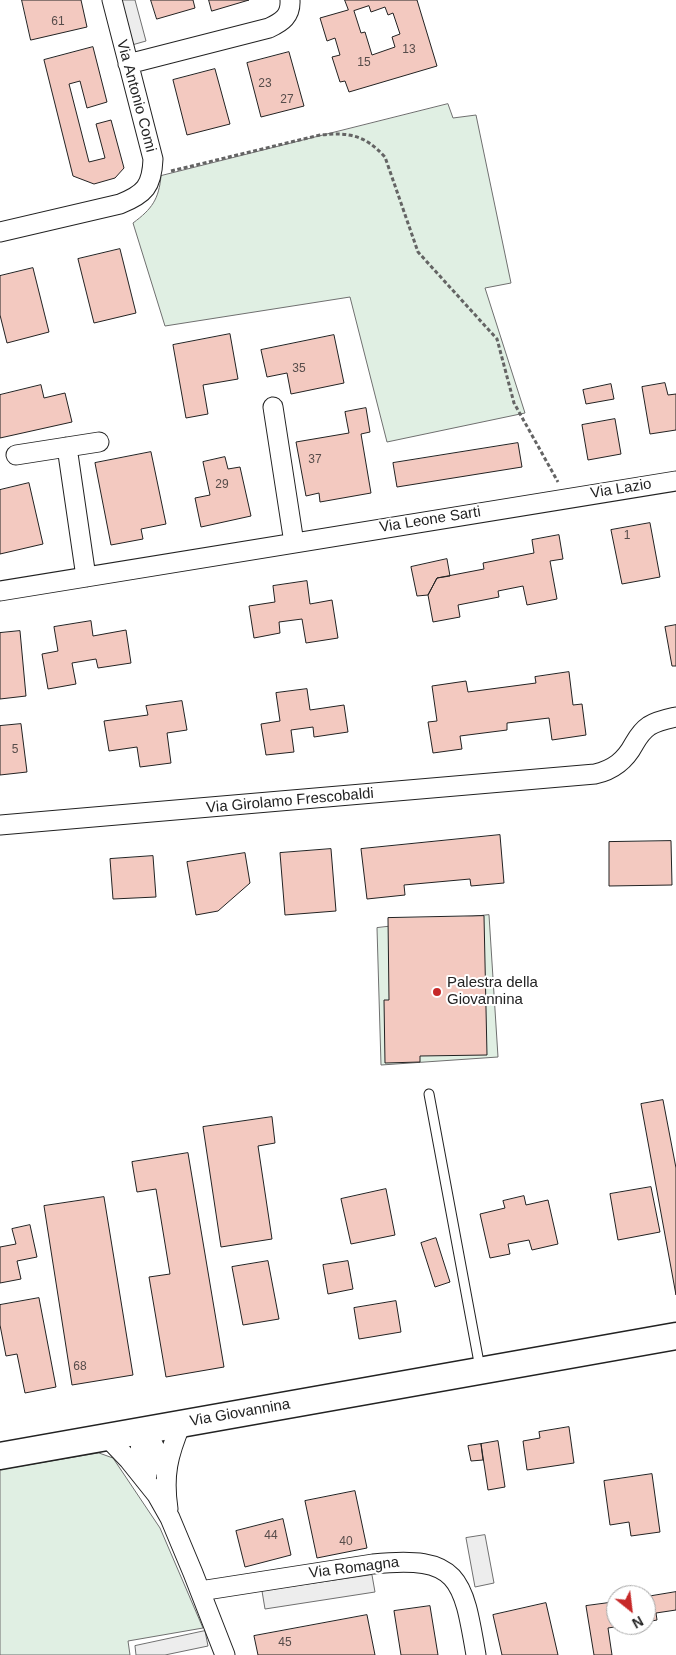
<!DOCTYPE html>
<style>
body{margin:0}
#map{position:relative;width:676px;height:1655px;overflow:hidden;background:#fff;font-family:Arial,sans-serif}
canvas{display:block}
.north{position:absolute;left:606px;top:1585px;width:50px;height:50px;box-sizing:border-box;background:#fff;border:1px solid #a7a7a7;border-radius:50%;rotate:151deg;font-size:14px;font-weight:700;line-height:20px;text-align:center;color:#222}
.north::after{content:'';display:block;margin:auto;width:18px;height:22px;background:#c62828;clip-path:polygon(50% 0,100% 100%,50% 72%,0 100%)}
</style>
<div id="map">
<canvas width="676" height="1655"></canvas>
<div class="north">N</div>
</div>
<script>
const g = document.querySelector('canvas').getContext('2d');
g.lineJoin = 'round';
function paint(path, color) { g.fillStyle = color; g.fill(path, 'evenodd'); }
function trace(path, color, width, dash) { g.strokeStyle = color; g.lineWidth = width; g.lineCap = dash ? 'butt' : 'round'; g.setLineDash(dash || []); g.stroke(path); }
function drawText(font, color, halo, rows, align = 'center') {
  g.font = font + ' Arial,sans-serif'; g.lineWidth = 4; g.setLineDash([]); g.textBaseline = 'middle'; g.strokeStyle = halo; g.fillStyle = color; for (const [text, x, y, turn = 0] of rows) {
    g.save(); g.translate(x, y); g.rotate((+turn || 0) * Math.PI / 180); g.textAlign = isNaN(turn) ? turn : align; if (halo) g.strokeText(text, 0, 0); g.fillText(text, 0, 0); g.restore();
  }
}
const green = new Path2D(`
 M448,104L453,118L476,115L511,283L485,288L525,413L387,442L350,297L165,326L133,223C152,209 159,199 161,176Z
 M489,915L498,1057L381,1065L377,928Z
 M99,1453L113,1458L160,1528L203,1628L128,1641L130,1655H0V1470Z`);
paint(green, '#e0efe3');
trace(green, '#6f6f6f', 1);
const parking = new Path2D(`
 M120,0H135L146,41L132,45Z
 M485,1535L494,1583L475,1587L466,1538Z
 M372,1575L375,1592L265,1609L262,1591Z
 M205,1631L208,1646L165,1655H136L135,1646Z`);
paint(parking, '#ededed');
trace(parking, '#6f6f6f', 1);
const building = new Path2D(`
 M22,0H81L87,27L31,40Z
 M151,0H193L195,8L157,19Z
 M209,0H249L212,11Z
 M345,0H417L437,66L349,92L345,81L340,82L332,57L340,55L335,38L327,41L320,18L348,10ZM369,6L371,12L385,7L388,15L393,13L400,34L392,37L395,47L372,55L365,32L361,33L354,11Z
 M93,47L107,102L87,108L80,81L69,84L89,162L105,158L96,124L111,120L124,168L115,178L94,184L73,176L44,60Z
 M289,52L304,106L261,117L247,63Z
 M215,69L230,124L187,135L173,80Z
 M120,249L136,313L94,323L78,259Z
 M33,268L49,332L7,343L0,315V276Z
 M230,334L238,379L203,385L208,414L186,418L173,345Z
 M334,335L344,383L291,394L287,373L267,377L261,350Z
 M665,383L668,395L676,394V430L650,434L642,387Z
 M611,384L614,399L586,404L583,390Z
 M41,385L44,398L65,393L72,422L0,438V395Z
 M366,408L370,432L361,434L371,493L320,502L319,493L306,496L296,442L349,433L345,412Z
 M615,419L621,454L588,460L582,425Z
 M518,443L522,467L397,487L393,463Z
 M151,452L166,524L141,529L143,539L111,545L95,463Z
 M225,457L228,469L240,467L251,516L201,527L195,498L210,495L203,462Z
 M29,483L43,544L0,554V490Z
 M650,523L660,577L622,584L611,530Z
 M559,535L563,559L550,561L557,599L527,605L523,586L498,591L499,597L458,605L460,617L433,622L428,595L437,578L484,569L483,563L534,553L532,540Z
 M447,559L450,576L437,578L428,595L417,596L411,567Z
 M307,581L310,604L332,600L338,638L306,643L302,619L279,622L280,633L254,638L249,606L275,602L273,586Z
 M91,621L93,636L126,630L131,663L98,668L96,659L72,663L76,684L48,689L42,654L58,651L54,627Z
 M676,625V666H672L665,627Z
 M20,631L26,696L0,699V633Z
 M569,672L573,705L582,704L586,735L552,740L549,718L507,723V730L460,736L462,749L433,753L428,722L437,721L432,686L466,681L468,692L536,683L535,677Z
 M307,689L310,710L344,705L348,732L314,737L313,727L291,730L294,752L266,755L261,724L280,721L276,693Z
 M182,701L187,730L167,733L171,763L140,767L137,747L109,751L104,721L148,715L146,706Z
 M21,724L27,772L0,775V726Z
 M500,835L504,883L471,886L470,879L404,885L405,895L367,899L361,849Z
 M671,841L672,885L609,886V842Z
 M331,849L336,911L285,915L280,853Z
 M245,853L250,883L218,911L196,915L187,862Z
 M153,856L156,897L113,899L110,859Z
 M484,916L487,1055L420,1056V1062L385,1063L384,1000H389L388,918Z
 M663,1100L676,1168V1295L641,1104Z
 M272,1117L275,1143L258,1146L272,1239L221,1247L203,1127Z
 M188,1153L224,1367L166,1377L149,1277L170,1274L156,1189L137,1192L132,1162Z
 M651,1187L660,1232L618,1240L610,1194Z
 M386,1189L395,1235L351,1244L341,1199Z
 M524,1196L526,1205L548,1200L558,1244L532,1250L529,1240L508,1244L510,1254L490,1258L480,1214L505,1208L503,1201Z
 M104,1197L133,1375L72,1385L44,1206Z
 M30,1225L37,1257L17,1261L21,1279L0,1283V1247L16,1244L12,1229Z
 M436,1238L450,1282L435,1287L421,1243Z
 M268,1261L279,1319L243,1325L232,1267Z
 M348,1261L353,1289L328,1294L323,1265Z
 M39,1298L56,1387L25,1393L17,1354L6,1356L0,1325V1305Z
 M396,1301L401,1332L359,1339L354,1308Z
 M569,1427L574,1463L527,1470L523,1441L540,1438L539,1432Z
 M498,1441L505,1487L488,1490L481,1444Z
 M481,1444L483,1460L471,1461L468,1446Z
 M652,1474L660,1532L631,1536L629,1522L610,1525L604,1481Z
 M355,1491L367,1548L317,1558L305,1501Z
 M283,1519L291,1555L245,1567L236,1531Z
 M676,1592V1610L656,1613L657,1620L646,1622V1597Z
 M616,1602V1625H627L608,1628L612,1655H594L586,1606Z
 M546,1603L558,1655H502L493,1615Z
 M430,1606L438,1655H401L394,1611Z
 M367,1615L375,1655H258L254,1636Z`);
paint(building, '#f3c9c0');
trace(building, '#222', 1);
const lane = new Path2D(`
 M429,1094L480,1368`);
const street = new Path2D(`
 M128,64L269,28C282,22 291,16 290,0
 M0,232L120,204C145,194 152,186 153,159L112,0
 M273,407L294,543
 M67,447L86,577
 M16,455L99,442
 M0,591L676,481
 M0,825L595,774C613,770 625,761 634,744C638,737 643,730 649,726C657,721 667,719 676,717
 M143,1431C138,1447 140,1460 147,1475
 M143,1431L151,1440L166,1472
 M107,1437L129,1460L157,1495L170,1518L193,1573L225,1655
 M168,1509C163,1475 168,1455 181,1424
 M200,1591L373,1564C459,1555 463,1578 476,1655`);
const secondary = new Path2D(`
 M0,1456L676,1336`);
trace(lane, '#222', 11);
trace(street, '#222', 21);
trace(secondary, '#222', 29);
trace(new Path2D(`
 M171,171L320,135C349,132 365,135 385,157L418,252L497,339L514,403L558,482`), '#646464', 3, [4, 2.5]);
trace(lane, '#fff', 9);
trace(street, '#fff', 19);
trace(secondary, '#fff', 26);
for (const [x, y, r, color] of [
 [437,992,5,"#c62828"]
]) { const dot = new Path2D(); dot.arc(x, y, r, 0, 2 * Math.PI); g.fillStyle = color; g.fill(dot); trace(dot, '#fff', 2); }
drawText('12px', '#564c4a', null, [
 ["61",58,22],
 ["13",409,50],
 ["15",364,63],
 ["23",265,84],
 ["27",287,100],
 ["35",299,369],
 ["37",315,460],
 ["29",222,485],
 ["1",627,536],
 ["5",15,750],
 ["68",80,1367],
 ["44",271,1536],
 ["40",346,1542],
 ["45",285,1643]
]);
drawText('15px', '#222', '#fff', [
 ["Via Antonio Comi",136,96,75],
 ["Via Lazio",621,489,-9],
 ["Via Leone Sarti",430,520,-9],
 ["Via Girolamo Frescobaldi",290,801,-5],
 ["Via Giovannina",240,1413,-10],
 ["Via Romagna",354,1568,-7]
]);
drawText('15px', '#222', '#fff', [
 ["Palestra della",447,983],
 ["Giovannina",447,1000]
], 'left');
</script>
